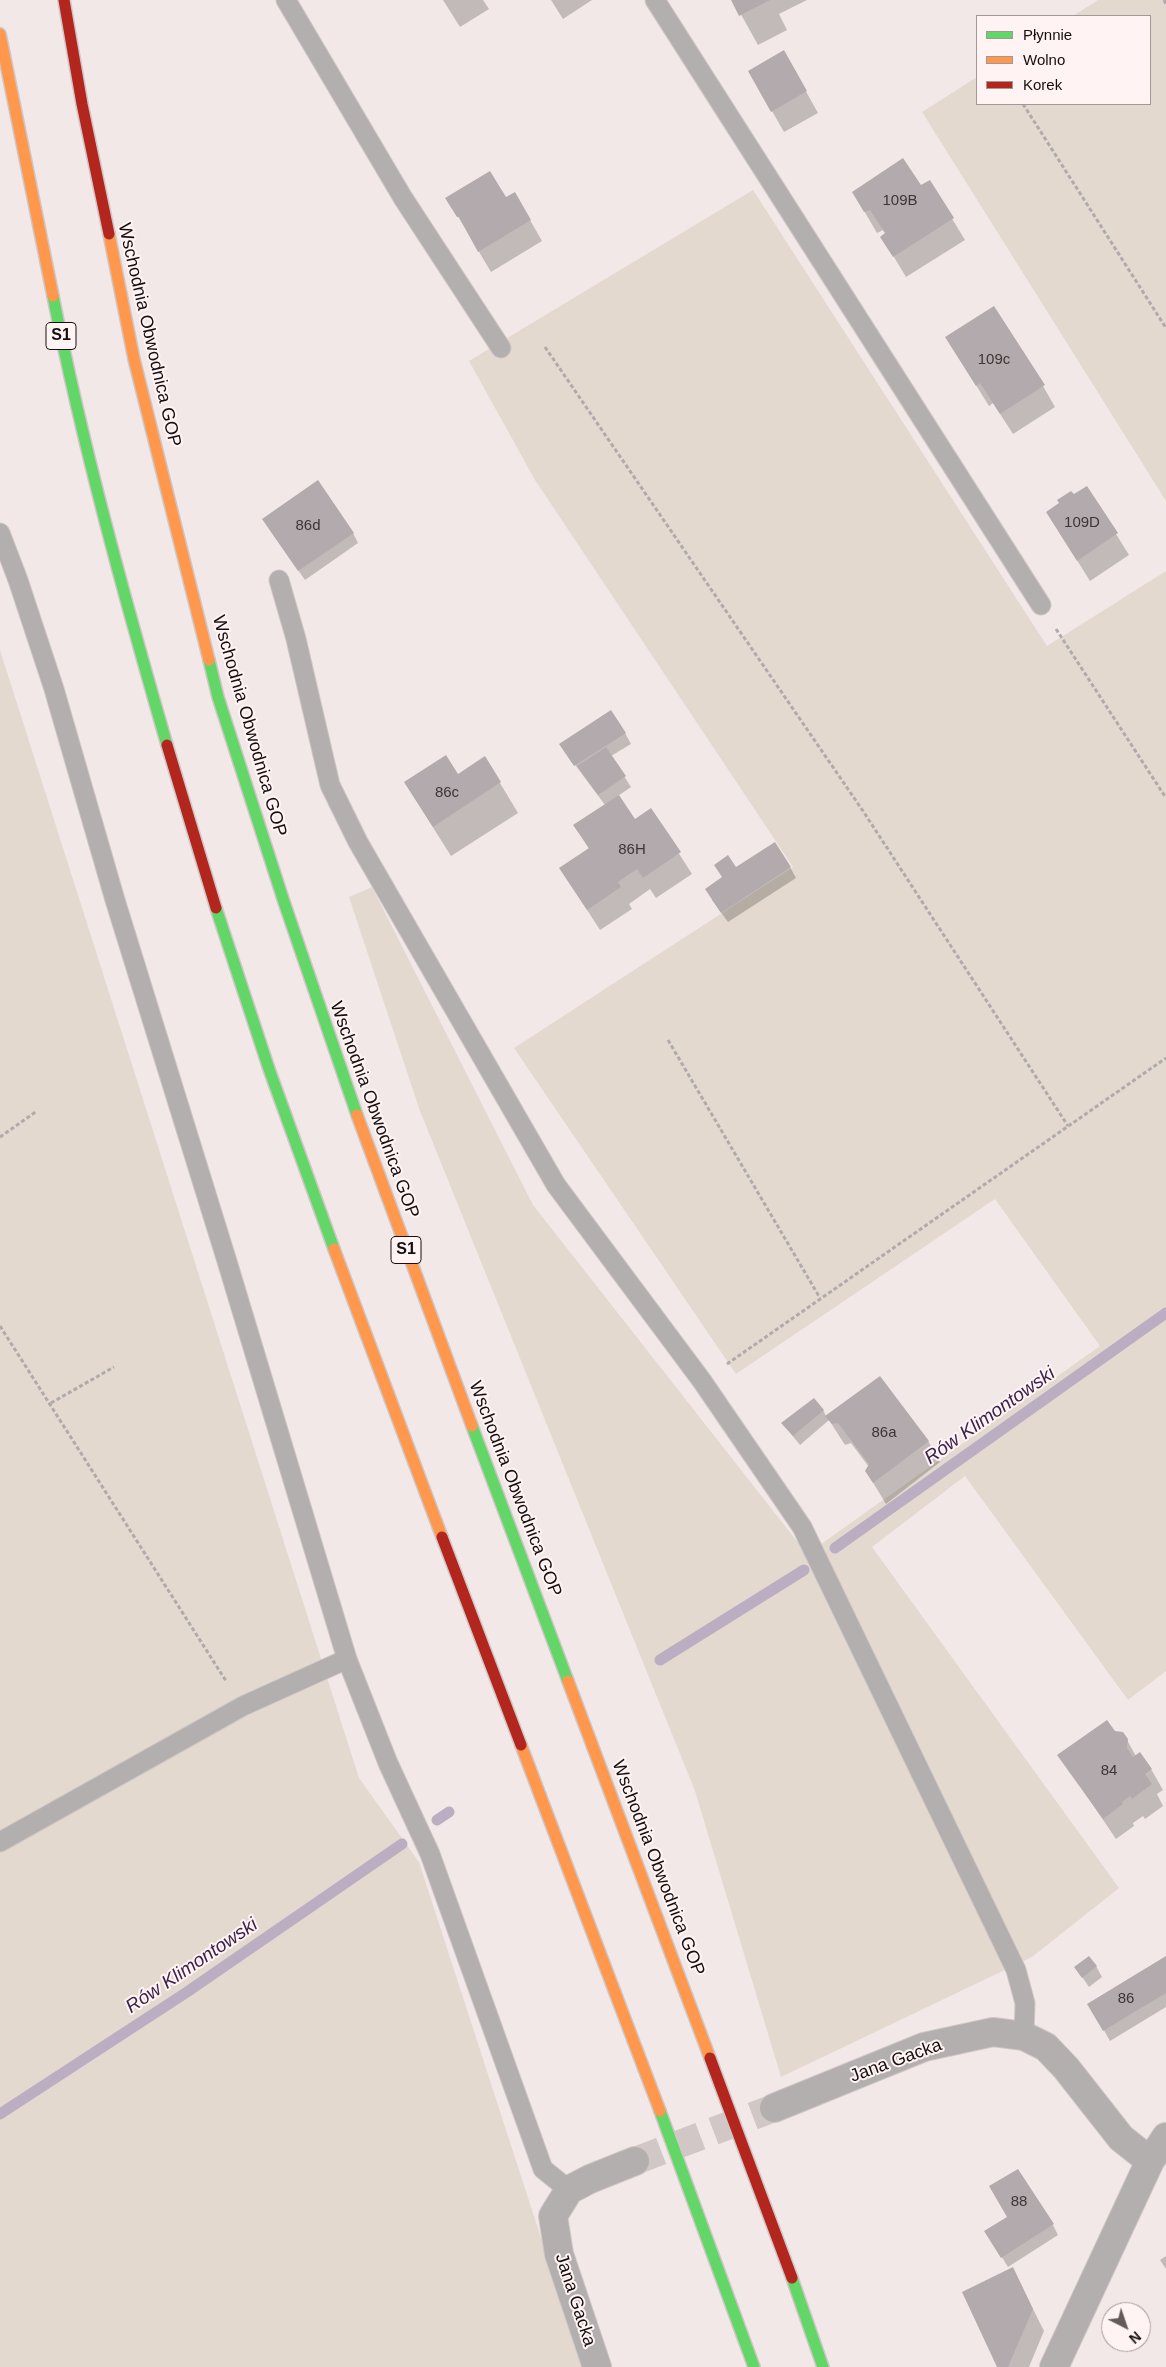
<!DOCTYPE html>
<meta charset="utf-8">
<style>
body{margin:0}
#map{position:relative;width:1166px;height:2367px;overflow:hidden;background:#f3e8e8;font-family:Arial,sans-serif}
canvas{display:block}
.legend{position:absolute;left:976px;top:15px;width:175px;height:90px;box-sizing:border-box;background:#fff3f3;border:1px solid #a19898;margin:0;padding:6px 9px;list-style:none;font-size:15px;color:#150f0f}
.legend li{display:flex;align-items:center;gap:10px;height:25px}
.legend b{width:25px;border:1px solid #a19898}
.north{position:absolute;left:1101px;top:2302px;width:50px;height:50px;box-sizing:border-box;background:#fff3f3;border:1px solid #a19898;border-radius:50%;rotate:139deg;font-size:14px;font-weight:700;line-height:20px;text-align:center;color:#150f0f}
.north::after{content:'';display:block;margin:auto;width:18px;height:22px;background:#635b5b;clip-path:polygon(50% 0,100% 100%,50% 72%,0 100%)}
</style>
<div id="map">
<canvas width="1166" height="2367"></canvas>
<ul class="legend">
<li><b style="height:6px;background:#63d668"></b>Płynnie</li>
<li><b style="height:6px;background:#ff974d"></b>Wolno</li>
<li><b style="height:6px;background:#b3261e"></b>Korek</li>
</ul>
<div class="north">N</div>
</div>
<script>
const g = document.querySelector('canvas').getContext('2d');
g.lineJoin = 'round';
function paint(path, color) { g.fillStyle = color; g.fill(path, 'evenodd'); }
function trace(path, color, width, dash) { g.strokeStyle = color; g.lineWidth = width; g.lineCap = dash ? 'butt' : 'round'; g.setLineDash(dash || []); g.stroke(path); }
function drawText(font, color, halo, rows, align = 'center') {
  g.font = font + ' Arial,sans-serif'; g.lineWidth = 4; g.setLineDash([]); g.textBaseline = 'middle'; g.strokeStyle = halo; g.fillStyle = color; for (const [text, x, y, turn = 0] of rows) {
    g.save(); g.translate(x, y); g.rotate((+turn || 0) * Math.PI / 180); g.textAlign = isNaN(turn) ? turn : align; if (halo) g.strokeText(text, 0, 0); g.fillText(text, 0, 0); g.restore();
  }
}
paint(new Path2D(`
 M1098,0H1166V501L922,112L977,77V104H1150V16H1073Z
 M753,190L1047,646L1166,571V1671L1128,1700L965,1476L872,1547L1119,1888L1032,1957L781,2077L695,1791L420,1111L349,897L372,887L533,1205L807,1554L1100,1346L995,1199L736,1374L514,1048L793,867L535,480L469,361Z
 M0,650L359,1778L419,1862L583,2367H0Z`), '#e3d9ce');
paint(new Path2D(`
 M443,0H483L489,9L460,27Z
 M551,0H592L563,19Z
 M733,0H807L779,14L787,30L758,45Z
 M784,52L818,113L784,132L749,71Z
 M929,181L965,240L906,277L882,237L886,234L883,230L877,233L853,192L921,186Z
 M447,198L505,199L530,220L542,241L491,272Z
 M959,358L1043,386L1055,407L1013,434L993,403L989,406Z
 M1087,487L1129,555L1090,581L1060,533L1073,496Z
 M270,530L353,533L358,543L305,580Z
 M625,733L631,744L611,756L631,787L618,796L634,821L651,810L692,874L656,898L650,889L629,904L632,909L600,930L560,868L589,849L575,826L605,805L567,754Z
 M405,783H500L518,813L451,856Z
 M790,867L796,878L728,922L712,900L736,869Z
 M823,1410L826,1416L928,1441L940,1462L886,1504L866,1471L869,1467L851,1443L845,1445L829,1420L800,1445L783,1424Z
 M1114,1732L1127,1740L1136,1756L1151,1769L1163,1790L1157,1794L1163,1806L1145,1819L1143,1816L1133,1823L1134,1826L1116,1839L1059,1755Z
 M1166,1957V2007L1110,2041L1089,2004Z
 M1096,1966L1102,1977L1089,1987L1076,1968Z
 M1053,2225L1058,2235L1008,2267L992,2241Z
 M1166,2256V2269L1160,2260Z
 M1013,2269L1044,2331L1029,2367H998Z`), '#0003');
trace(new Path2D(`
 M835,1548L1166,1313
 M660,1660L804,1570
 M437,1820L449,1812
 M0,2114L187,1992L402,1844`), '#bcaec2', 11);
paint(new Path2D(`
 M731,0H770L739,16Z
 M784,50L807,91L771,112L748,71Z
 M903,158L921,185L930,180L954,218L893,257L880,237L885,233L870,210L864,212L852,192Z
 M490,171L506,197L515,192L531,220L478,252L459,217H457L445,198Z
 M994,306L1045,385L1000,414L980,383L976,386L945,337Z
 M318,480L354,533L298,571L262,519Z
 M1087,486L1118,533L1077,561L1046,512L1059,503L1057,500L1071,491L1074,494Z
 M611,710L626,733L574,766L559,744Z
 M606,747L626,776L598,795L577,766Z
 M446,755L458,774L485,756L501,782L433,827L404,782Z
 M619,795L635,819L651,808L681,852L643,878L637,869L618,882L621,887L587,910L559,868L589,848L573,825Z
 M775,842L791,867L721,913L705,889L722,877L714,865L728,855L736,867Z
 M880,1376L929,1441L873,1483L865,1471L869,1464L838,1423L832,1424L825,1416Z
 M814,1398L824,1410L793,1436L781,1423Z
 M1107,1720L1115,1731L1123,1732L1128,1739L1127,1748L1133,1757L1140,1752L1152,1769L1145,1774L1152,1784L1132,1799L1130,1796L1122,1802L1123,1804L1103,1819L1057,1755Z
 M1089,1956L1097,1966L1082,1978L1074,1967Z
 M1166,1956V1993L1103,2031L1087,2004Z
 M1018,2169L1054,2224L1001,2258L984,2231L1007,2217L989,2186Z
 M1013,2267L1033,2309L1008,2367H997L962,2292Z`), '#b2aaac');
trace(new Path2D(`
 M635,2161L774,2108`), '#d2c7c7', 28, [28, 14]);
const lane = new Path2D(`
 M286,0L403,198L501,348
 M655,0L1041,605
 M0,533L18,580L54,689L115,900L226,1258L347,1659L388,1763L430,1854L543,2169L569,2190
 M279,580L296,639L330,785L358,842L556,1185L702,1381L802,1527L1016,1970L1025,2003L1024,2036
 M0,1842L243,1706L347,1659`);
const street = new Path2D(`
 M774,2108L924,2047L993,2032L1024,2036L1046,2047L1066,2068L1121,2138L1150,2161
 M597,2367L559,2254L553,2216L569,2190L590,2179L635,2161
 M1054,2367L1150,2161L1166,2137`);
const fast = new Path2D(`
 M53,296C83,447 124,596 167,745
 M209,660L218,697L284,902L357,1115
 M216,908L269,1069L334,1249
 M472,1426L568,1681
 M660,2111L754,2367
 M792,2278L823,2367`);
const slow = new Path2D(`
 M0,34L53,296
 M109,234L134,359L209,660
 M357,1115L472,1426
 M334,1249L442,1537
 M568,1681L710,2058
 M521,1745L660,2111`);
const jam = new Path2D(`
 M64,0L82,104L109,234
 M167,745L216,908
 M442,1537L521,1745
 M710,2058L792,2278`);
trace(lane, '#cfc6c6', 21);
trace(street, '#cfc6c6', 30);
trace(fast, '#cfc6c6', 14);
trace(slow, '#cfc6c6', 14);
trace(jam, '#cfc6c6', 14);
trace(new Path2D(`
 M1164,0L1166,4
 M1023,104L1166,328
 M545,347L863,811L1068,1126
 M1056,629L1166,798
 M668,1040L820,1298
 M0,1137L37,1111
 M0,1326L226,1681
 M727,1364L1166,1058
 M51,1403L114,1367`), '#b0abaa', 3, [4, 2.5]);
trace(lane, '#b3afae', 19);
trace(street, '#b3afae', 28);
trace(fast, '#63d668', 11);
trace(slow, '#ff974d', 11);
trace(jam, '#b3261e', 11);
drawText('15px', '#3c3636', null, [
 ["109B",900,201],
 ["109c",994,360],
 ["109D",1082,523],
 ["86d",308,526],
 ["86c",447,793],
 ["86H",632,850],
 ["86a",884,1433],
 ["84",1109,1771],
 ["86",1126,1999],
 ["88",1019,2202]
]);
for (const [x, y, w] of [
 [61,336,30],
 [406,1250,30]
]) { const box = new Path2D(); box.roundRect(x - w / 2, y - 13.5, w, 27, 4); g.fillStyle = '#fff3f3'; g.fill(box); trace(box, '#150f0f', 1); }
drawText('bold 16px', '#150f0f', null, [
 ["S1",61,336],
 ["S1",406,1250]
]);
drawText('18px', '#150f0f', '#fff3f3', [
 ["Wschodnia Obwodnica GOP",149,335,77],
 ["Wschodnia Obwodnica GOP",249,726,74],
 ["Wschodnia Obwodnica GOP",374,1110,70],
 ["Wschodnia Obwodnica GOP",515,1489,69],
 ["Wschodnia Obwodnica GOP",658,1868,69],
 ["Jana Gacka",896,2061,-20],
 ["Jana Gacka",575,2300,72]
]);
drawText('italic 19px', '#3b234b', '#fff3f3', [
 ["Rów Klimontowski",990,1416,-35],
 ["Rów Klimontowski",192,1966,-34]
]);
</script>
